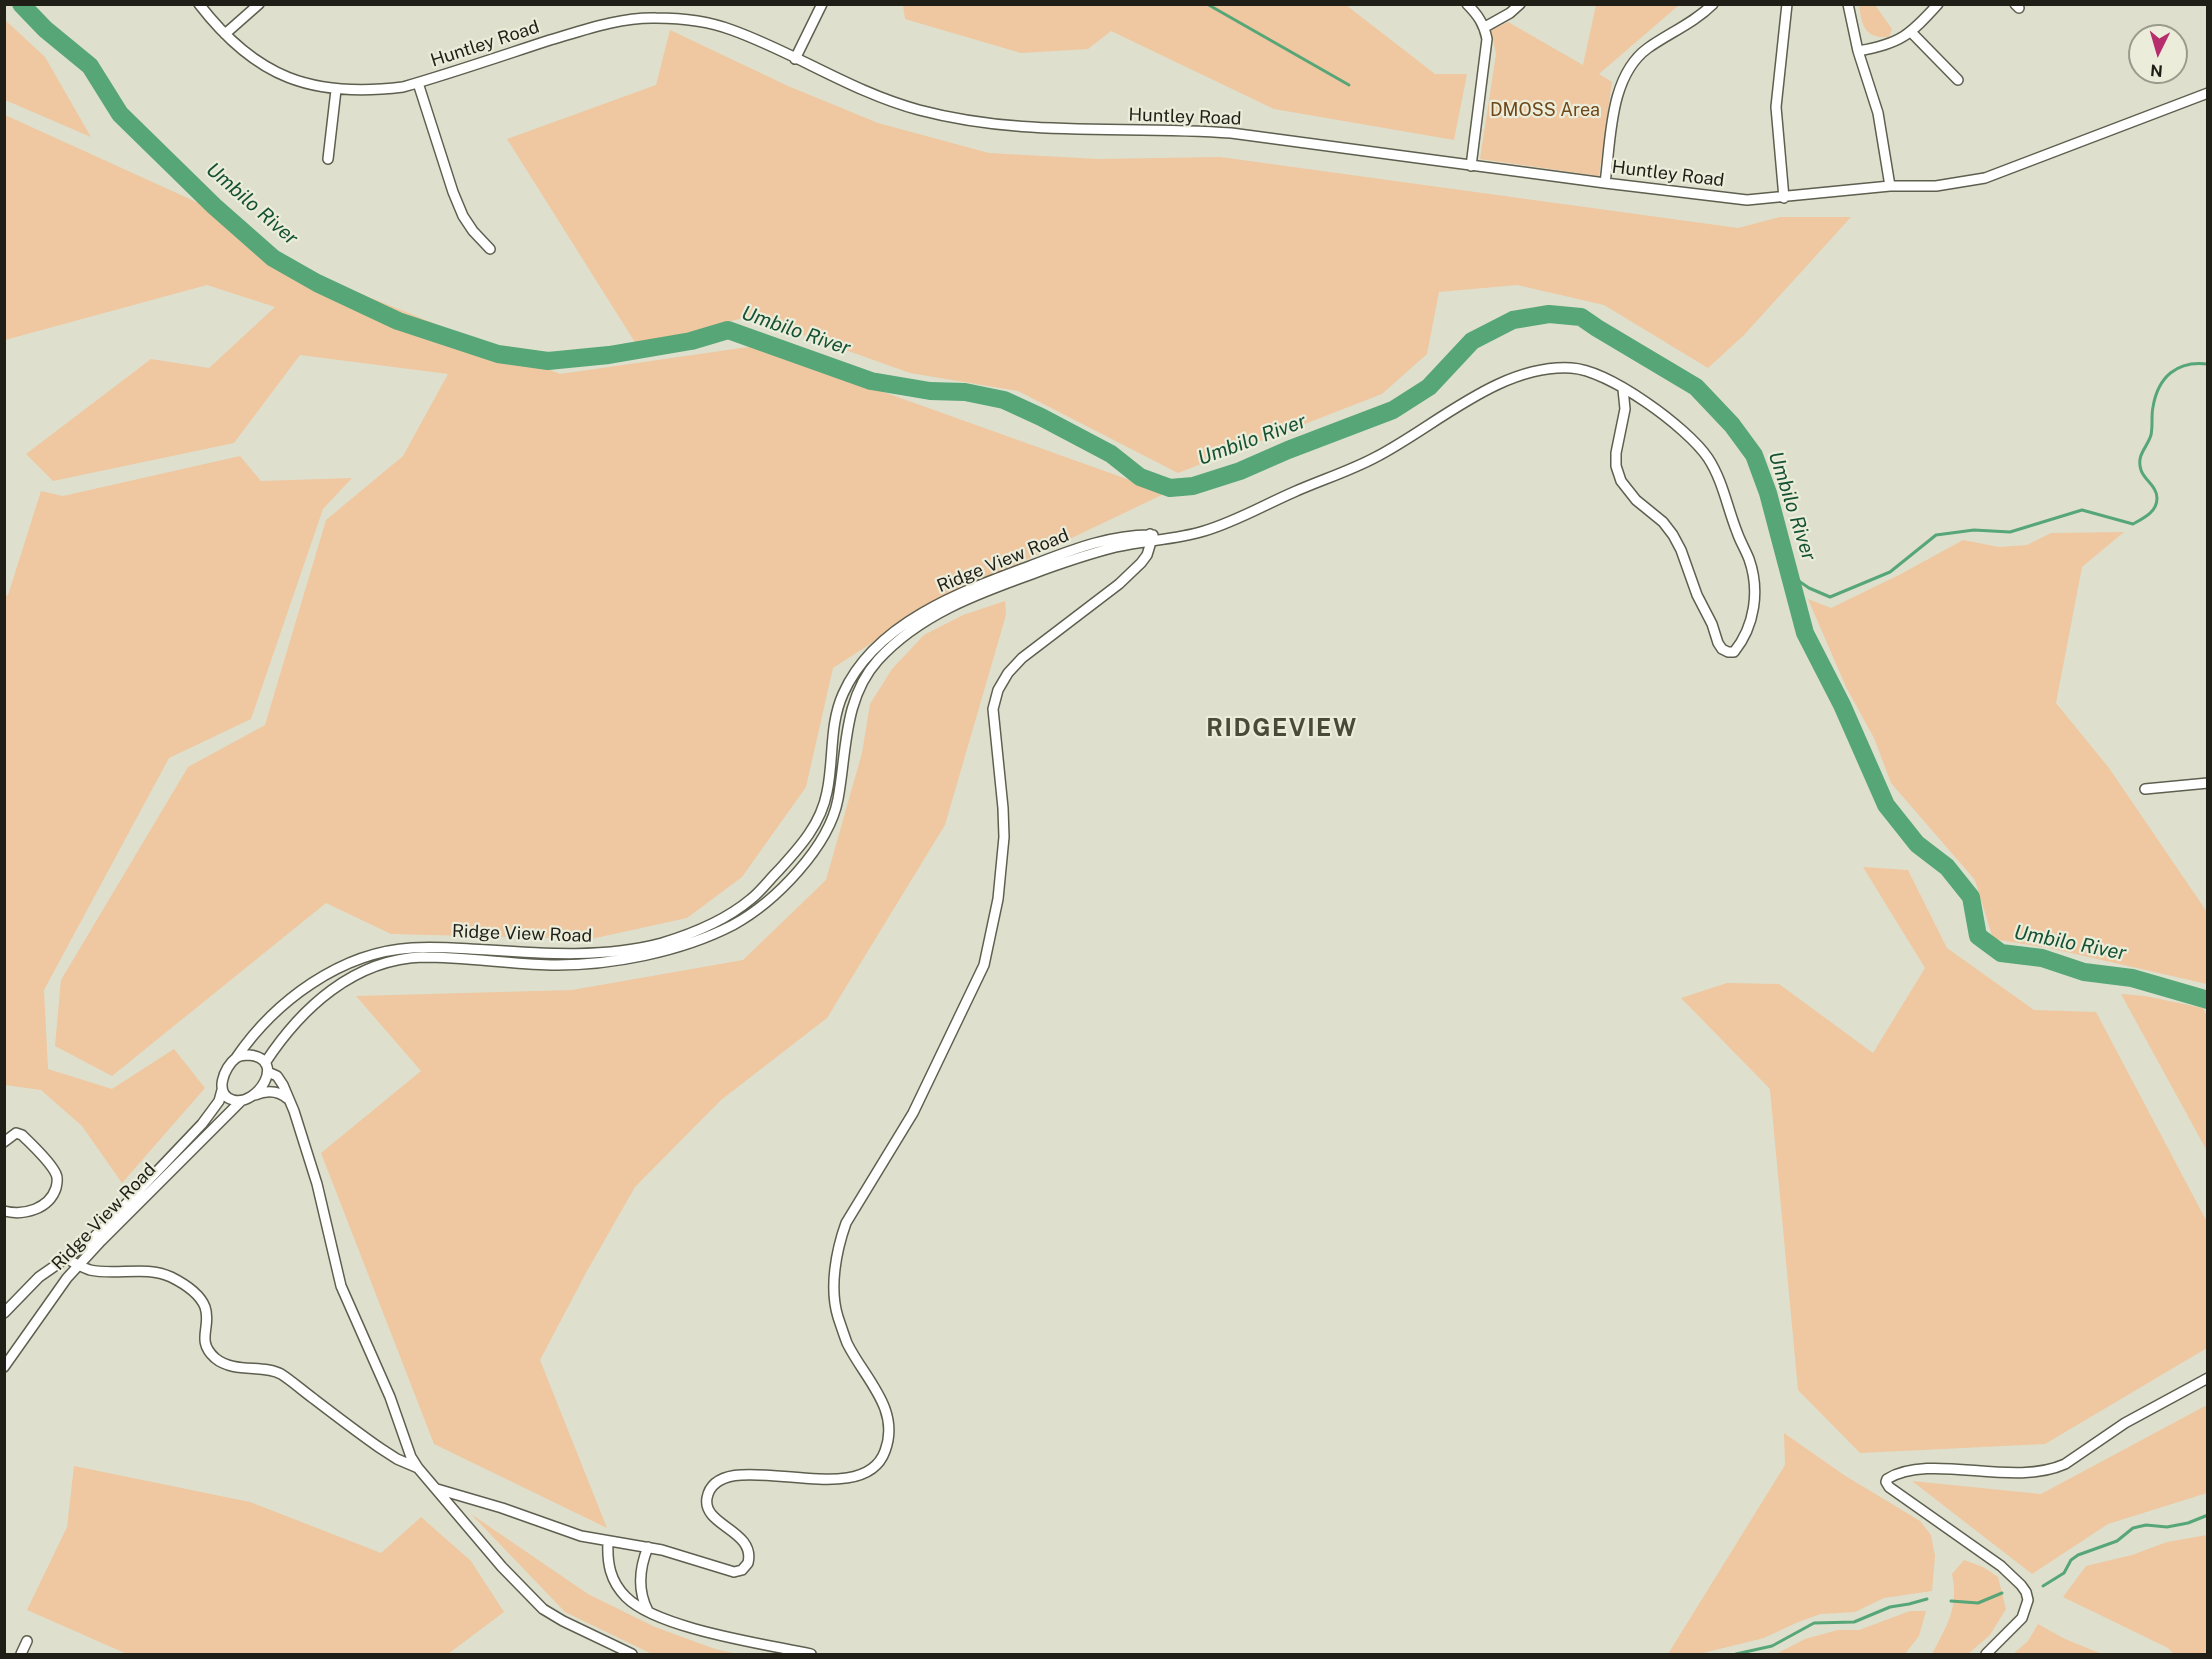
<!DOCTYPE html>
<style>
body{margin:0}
#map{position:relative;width:2212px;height:1659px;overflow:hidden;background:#dee0cd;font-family:"Public Sans",sans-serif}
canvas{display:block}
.frame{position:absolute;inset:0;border:6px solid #1f1f18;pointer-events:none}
.north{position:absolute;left:2128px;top:24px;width:60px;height:60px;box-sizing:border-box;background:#ebedda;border:2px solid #999b8c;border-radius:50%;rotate:185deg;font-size:16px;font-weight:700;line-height:24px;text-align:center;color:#1f1f18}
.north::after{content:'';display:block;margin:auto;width:21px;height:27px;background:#b72e6c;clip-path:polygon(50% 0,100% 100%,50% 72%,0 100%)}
</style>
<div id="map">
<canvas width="2212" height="1659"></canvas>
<div class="frame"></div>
<div class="north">N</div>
</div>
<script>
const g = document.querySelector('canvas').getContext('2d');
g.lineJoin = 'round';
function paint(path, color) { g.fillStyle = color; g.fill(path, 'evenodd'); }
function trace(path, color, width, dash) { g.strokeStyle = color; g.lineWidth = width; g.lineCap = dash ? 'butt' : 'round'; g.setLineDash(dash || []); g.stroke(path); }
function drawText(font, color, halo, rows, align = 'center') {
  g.font = font + ' "Public Sans",sans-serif'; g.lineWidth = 4.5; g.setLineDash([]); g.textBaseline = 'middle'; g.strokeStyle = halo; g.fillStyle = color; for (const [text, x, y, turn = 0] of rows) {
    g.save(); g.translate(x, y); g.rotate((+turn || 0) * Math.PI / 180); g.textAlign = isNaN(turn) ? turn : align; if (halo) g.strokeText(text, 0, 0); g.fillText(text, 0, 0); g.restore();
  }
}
paint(new Path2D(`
 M903,5H1346L1435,74H1467L1454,140L1274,109L1111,31L1088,49L1021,53L905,19Z
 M1596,5H1679L1599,74L1612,82L1599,176L1480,159L1496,54L1491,30L1508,22L1583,65Z
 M1859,5H1875L1892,29L1889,37C1864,39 1862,25 1859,5Z
 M4,19L45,57L91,137L5,100Z
 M670,30L788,86L878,123L989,153L1098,159L1220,157L1738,228L1780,217H1851L1744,335L1708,368L1604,305L1517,285L1439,292L1427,354L1382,394L1178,473L1018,391L910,373L750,316L638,347L507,139L656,85Z
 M5,115L214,210L294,267L560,374L755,346L1166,493L929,606L833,668L806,787L742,877L687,918L591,939L391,934L326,903L112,1076L55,1046L61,980L188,767L265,725L326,520L403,456L448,374L300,355L234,443L53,481L26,454L151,359L209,368L275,307L207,285L5,340Z
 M240,456L261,481L352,478L323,509L251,719L169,758L44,990L48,1069L112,1089L174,1049L205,1088L122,1183L82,1126L41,1090L5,1085V596L8,595L41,491L63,496Z
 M2124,532L2082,567L2056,703L2109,768L2207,912V984L2049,948L1993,939L1975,880L1891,783L1874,738L1846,687L1808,599L1831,608L1901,574L1963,540L1999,547L2027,545L2051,533Z
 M1005,601L1006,615L945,825L827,1018L721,1100L635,1187L587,1271L540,1360L607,1528L434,1444L321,1153L421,1071L356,996L572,990L743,960L826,880L862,753L870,704L892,669L924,635L963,615Z
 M1863,867L1908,870L1947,948L2034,1010L2096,1012L2207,1222V1348L2045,1444L1860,1453L1798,1390L1770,1089L1681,998L1727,983L1779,984L1873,1053L1925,968Z
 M2121,994L2145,996L2203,1008L2207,1016V1151Z
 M2207,1405V1493L2108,1524L2032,1574L1912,1481L2041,1494Z
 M1784,1433L1844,1475L1920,1521L1931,1535L1935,1556L1932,1591L1884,1598L1855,1612L1821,1614L1798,1622L1764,1638L1699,1654H1668L1785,1465Z
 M74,1466L250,1502L381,1553L421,1517L471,1561L504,1612L448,1654H127L27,1610L67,1527Z
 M471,1514L588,1594L655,1627L715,1649L738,1654H652L565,1612Z
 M2207,1535V1654H2174L2168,1648L2063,1597L2086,1566L2132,1555L2167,1542Z
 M1964,1560L1983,1567L1998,1577L2006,1609L1990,1635L1968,1654H1932C1947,1625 1959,1608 1952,1574Z
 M1910,1611H1926L1919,1636L1905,1654H1776L1805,1639L1838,1630H1859Z
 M2038,1624L2065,1639L2102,1654H2013L2028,1641Z`), '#efc7a0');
trace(new Path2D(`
 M1207,4L1349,85
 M1790,575L1809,588L1830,597L1890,572L1936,535L1974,530L2010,532L2082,510L2133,524C2144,518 2157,512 2157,498C2157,486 2144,480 2141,470C2136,455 2147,448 2151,435C2153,426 2151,416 2153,407C2158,377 2177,360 2208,364
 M2043,1586L2064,1573L2071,1560L2078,1555L2117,1541L2133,1528L2146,1525L2167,1527L2188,1523L2208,1515
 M1951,1601L1978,1603L2002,1593
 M1736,1654L1772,1646L1814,1623L1854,1622L1890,1607L1909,1604L1927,1599`), '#56a678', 3);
trace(new Path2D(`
 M21,4L45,29L90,66L120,114L214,206L273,258L317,283L398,321L498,354L548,361L609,355L691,341L728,330L871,381L930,391L965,392L1004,400L1041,417L1111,454L1140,477L1170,488L1193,486L1240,471L1288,450L1393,410L1429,387L1472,341L1513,320L1549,314L1581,317L1597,328L1696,387L1732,425L1754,455L1768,493L1805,633L1842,705L1886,805L1917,844L1947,867L1971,897L1978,936L2001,953L2042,958L2084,972L2132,978L2208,1000`), '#56a678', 18);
const minor = new Path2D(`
 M199,4C256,78 312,98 403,87C452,73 501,56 550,40C584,30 620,17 656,18C681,18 708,21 732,30C796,53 852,92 919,110C1025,138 1123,125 1231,133L1605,183L1747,200L1890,186H1936L1985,178L2208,93
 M1467,4C1478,15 1484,24 1487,39L1471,166
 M1848,4L1858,51L1878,113L1890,186
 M2015,4L2019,8
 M1485,27L1510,13L1520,4
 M1911,32L1958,80
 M225,34L259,4
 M1858,51C1900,44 1910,35 1938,4
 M795,59L822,4
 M418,83L453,192L463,216L473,231L490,249
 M328,159L336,90
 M1605,183C1611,140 1609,76 1648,48C1669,33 1694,23 1713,4
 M1784,198L1776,107L1787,4
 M2145,789L2208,783
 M249,1055C288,1059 257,1107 233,1100C213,1095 224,1067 236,1058C239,1056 245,1055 249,1055Z
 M236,1058C275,1001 341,952 412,948C438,946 463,949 488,950C546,954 606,958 662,943C692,934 726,920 751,899C761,891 769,880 779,870C800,847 821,824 827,792C834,760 829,725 843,694C874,623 962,591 1030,566C1069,551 1110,534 1153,535
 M265,1063C301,1008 354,959 423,957C466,957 508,964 551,965C609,966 681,952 733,925C775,902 829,847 838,799C847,751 843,699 878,660C919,615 976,594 1032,574C1059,564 1088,554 1116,547C1145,540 1175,540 1204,531C1235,522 1264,505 1294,492C1321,480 1350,471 1376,457C1436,426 1500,364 1571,368C1609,370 1687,427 1708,458C1723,481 1727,507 1737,532C1740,541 1745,549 1749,559C1760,590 1755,626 1734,652H1728L1722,649L1718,643L1712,624L1697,595L1681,550L1673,535L1663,522L1636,500L1621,481L1616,466V453L1625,409L1623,389
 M268,1072L277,1076L283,1085L294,1111L317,1184L341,1286L390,1397L411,1457L418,1468L502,1567L543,1609L563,1621L632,1654
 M255,1095C267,1090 278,1090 288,1099
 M4,1142L16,1133L22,1135C32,1145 50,1161 56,1174C58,1178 57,1184 56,1188C49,1209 24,1216 4,1211
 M66,1258C74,1263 81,1267 90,1270C116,1276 146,1265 171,1277C183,1283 200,1294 205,1307C212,1327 195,1340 215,1358C234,1374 264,1364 281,1374C292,1381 303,1391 314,1399C335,1415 357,1432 380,1448L397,1459L418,1468
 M4,1313L39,1277L88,1243L107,1224L202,1124L219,1101L222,1090
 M4,1367L67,1278L101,1241L241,1101
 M437,1489L502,1508L581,1536L662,1550L734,1572L742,1570L748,1563C756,1530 702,1526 707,1498C718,1440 862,1516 885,1451C901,1409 864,1378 847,1343C844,1335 841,1326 838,1317C829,1288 836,1251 846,1223L913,1113L984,965L998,899L1004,837L1003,808L993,709L998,690L1008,673L1022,658L1119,584L1141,563L1147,555L1151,542L1150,534
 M608,1542C607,1563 610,1581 626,1597C658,1629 765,1644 811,1654
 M648,1547C639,1569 637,1590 648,1611
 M21,1654L27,1641
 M1986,1654L2022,1618L2028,1600L2026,1592L2021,1585L2001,1566L1889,1487L1886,1482L1887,1479C1931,1452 2012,1488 2065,1464L2125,1423L2208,1378`);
trace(minor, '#5e5f4f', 12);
trace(minor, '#fff', 9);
drawText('18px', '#1f1f18', '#ebedda', [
 ["Huntley Road",485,44,-18],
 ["Huntley Road",1185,117,2],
 ["Huntley Road",1668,174,7],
 ["Ridge View Road",1003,561,-22],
 ["Ridge View Road",522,934,2],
 ["Ridge View Road",104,1217,-46]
]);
drawText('18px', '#6f4718', '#ebedda', [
 ["DMOSS Area",1545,110]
]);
drawText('italic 20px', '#155233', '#ebedda', [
 ["Umbilo River",252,204,41],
 ["Umbilo River",796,331,19],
 ["Umbilo River",1252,440,-20],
 ["Umbilo River",1792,506,72],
 ["Umbilo River",2070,943,11]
]);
g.letterSpacing = '1.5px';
drawText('bold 24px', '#494a3a', '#ebedda', [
 ["RIDGEVIEW",1282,729]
]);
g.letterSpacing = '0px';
</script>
